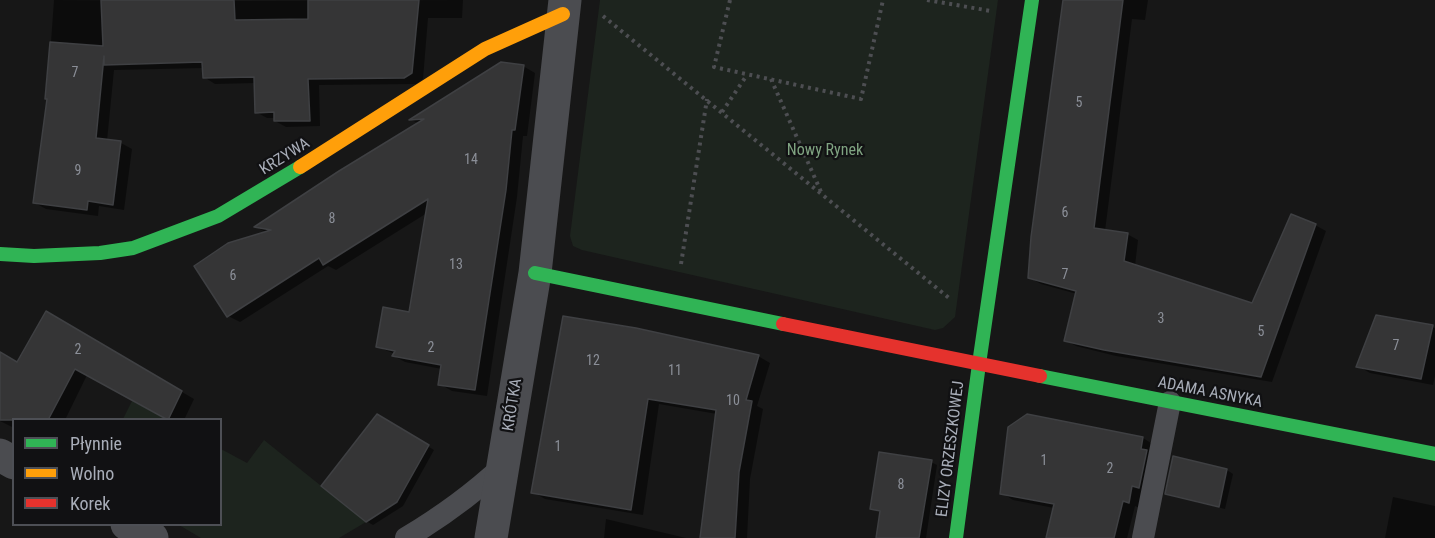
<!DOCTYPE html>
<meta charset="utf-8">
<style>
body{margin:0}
#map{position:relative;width:1435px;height:538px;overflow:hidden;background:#171717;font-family:"Roboto Condensed",sans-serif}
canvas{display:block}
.legend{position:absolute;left:12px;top:418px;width:210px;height:108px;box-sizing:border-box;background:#111113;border:2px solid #4d4f55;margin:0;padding:8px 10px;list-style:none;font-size:18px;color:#a8adb8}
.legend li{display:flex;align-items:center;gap:12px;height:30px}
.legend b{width:30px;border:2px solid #4d4f55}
</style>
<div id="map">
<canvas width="1435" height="538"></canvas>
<ul class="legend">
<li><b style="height:8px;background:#30b455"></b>Płynnie</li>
<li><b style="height:8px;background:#ff9f0a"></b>Wolno</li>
<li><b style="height:8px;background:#e5322d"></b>Korek</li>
</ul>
</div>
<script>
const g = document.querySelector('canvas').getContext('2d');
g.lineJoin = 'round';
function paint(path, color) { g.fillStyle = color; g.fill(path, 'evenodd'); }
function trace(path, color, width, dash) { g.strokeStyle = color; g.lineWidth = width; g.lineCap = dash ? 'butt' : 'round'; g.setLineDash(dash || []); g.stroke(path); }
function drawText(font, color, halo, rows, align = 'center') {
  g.font = font + ' "Roboto Condensed",sans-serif'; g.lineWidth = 4.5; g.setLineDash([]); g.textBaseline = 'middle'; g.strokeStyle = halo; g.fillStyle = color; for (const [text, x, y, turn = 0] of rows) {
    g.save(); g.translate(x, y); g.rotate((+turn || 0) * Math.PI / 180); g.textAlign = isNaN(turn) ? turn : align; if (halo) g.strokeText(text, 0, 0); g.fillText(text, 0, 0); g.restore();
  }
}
paint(new Path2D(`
 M600,0H998L955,317L943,328L935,330L582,250L573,246L570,236Z
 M132,401L166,419H123Z
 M264,440L366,522L339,538H201L179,525L220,524L221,449L247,463Z`), '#1d241e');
paint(new Path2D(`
 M54,0L202,1L463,0L462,18H428L423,79L416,84L319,85L320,126L286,127L275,121V118H267L256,112V83L215,84L204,77V68L114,70L107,141L121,143L132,149L124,210L99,206L98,216L46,209L35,203L49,99L47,98Z
 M1065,0H1148L1145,20L1132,19L1105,231L1127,234L1138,240L1135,266L1253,305L1315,225L1326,231L1272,382L1116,356L1076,346L1065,340L1077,294L1041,284L1030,278Z
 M523,66L535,73L527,136H523L517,197L487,396L452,391L440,384L442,369L405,362L394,356L395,354L378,347L410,314L427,213L336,270L328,266L240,322L228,316L267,233L257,227L419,124L412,120Z
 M47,313L194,399L184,420H168L87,375L65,420H14V428L0,421V354L18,364Z
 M564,317L758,356L770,363L757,406L763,409L750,479L747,538H702L717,414L659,404L643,515L545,499L533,492Z
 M1432,327L1435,328V376L1433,385L1370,373L1358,366Z
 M377,416L434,450L403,506L373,525L366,521Z
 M1143,438L1154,445L1140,508L1135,506L1127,538H1047L1054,508L1013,500L1002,493Z
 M931,462L937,465L926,538H878L882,513L871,509Z
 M1227,470L1233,474L1225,509L1174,497L1167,493Z
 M1393,497L1435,506V538H1385Z
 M606,519L686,538H604Z`), '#0007');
const building = new Path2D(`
 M101,0H234L235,20L308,19V0H419L412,73L404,78L308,79L310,121H274V112L255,113L254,77L203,78L202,62L104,65V56L96,138L121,141L113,205L88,201L87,210L33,203L47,99H45L50,42L103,46Z
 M1063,0H1123L1094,228L1128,233L1124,261L1252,303L1291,214L1316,224L1261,377L1104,350L1064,341L1076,291L1028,278L1031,237Z
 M501,62L524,65L515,130H512L506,190L475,390L438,385L441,365L392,356L395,351L376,347L383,307L409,312L428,199L323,265L319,258L227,317L194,266L228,243L271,230L254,227L339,171L424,119L409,120Z
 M46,311L182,391L168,420L75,369L48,420H0V352L17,362Z
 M1376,315L1433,325L1421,379L1356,367Z
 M563,316L636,328L759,355L746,400L752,401L739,472L735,538H700L716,410L648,399L631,510L531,493Z
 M377,414L429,445L397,502L366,522L321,486Z
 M1027,414L1143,437L1141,449L1147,450L1139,488L1132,486L1129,503L1123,501L1114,538H1046L1054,504L1000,494L1008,427Z
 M879,452L932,460L919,538H876L880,511L870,509Z
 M1173,456L1227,469L1219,507L1165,494Z`);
paint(building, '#353536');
trace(building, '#3f4043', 1.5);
trace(new Path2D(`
 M730,0L714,67L861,99L883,0
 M927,0L991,11
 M603,16L949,298
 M771,79L822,194
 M722,112L747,75
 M681,264L707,99`), '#4d4e52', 4, [3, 4.5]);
trace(new Path2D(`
 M406,538C441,517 473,494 503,466
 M1143,538L1170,402`), '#4b4c50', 22);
trace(new Path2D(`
 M0,455L14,463
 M127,524L152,538
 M491,538L535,273L565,0`), '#4b4c50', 33);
trace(new Path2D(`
 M0,254L34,256L100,253L133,248L218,216L300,167
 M535,273L783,324
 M1040,376L1435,454
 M956,538L979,364L1032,0`), '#30b455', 14);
trace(new Path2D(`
 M300,167L485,49L563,14`), '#ff9f0a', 14);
trace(new Path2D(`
 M783,324L1040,376`), '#e5322d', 14);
drawText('14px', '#8b8f98', null, [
 ["7",75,73],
 ["5",1079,103],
 ["14",471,160],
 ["9",78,171],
 ["6",1065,213],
 ["8",332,219],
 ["13",456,265],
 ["7",1065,275],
 ["6",233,276],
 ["3",1161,319],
 ["5",1261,332],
 ["7",1396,346],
 ["2",431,348],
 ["2",78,350],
 ["12",593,361],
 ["11",675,371],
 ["10",733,401],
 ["1",558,447],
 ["1",1044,461],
 ["2",1110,469],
 ["8",901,485]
]);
drawText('16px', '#7fa381', '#111113', [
 ["Nowy Rynek",825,151]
]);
drawText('16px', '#a8adb8', '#111113', [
 ["KRZYWA",285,157,-32],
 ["ADAMA ASNYKA",1210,393,11],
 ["KRÓTKA",513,405,-81],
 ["ELIZY ORZESZKOWEJ",951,449,-83]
]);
</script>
